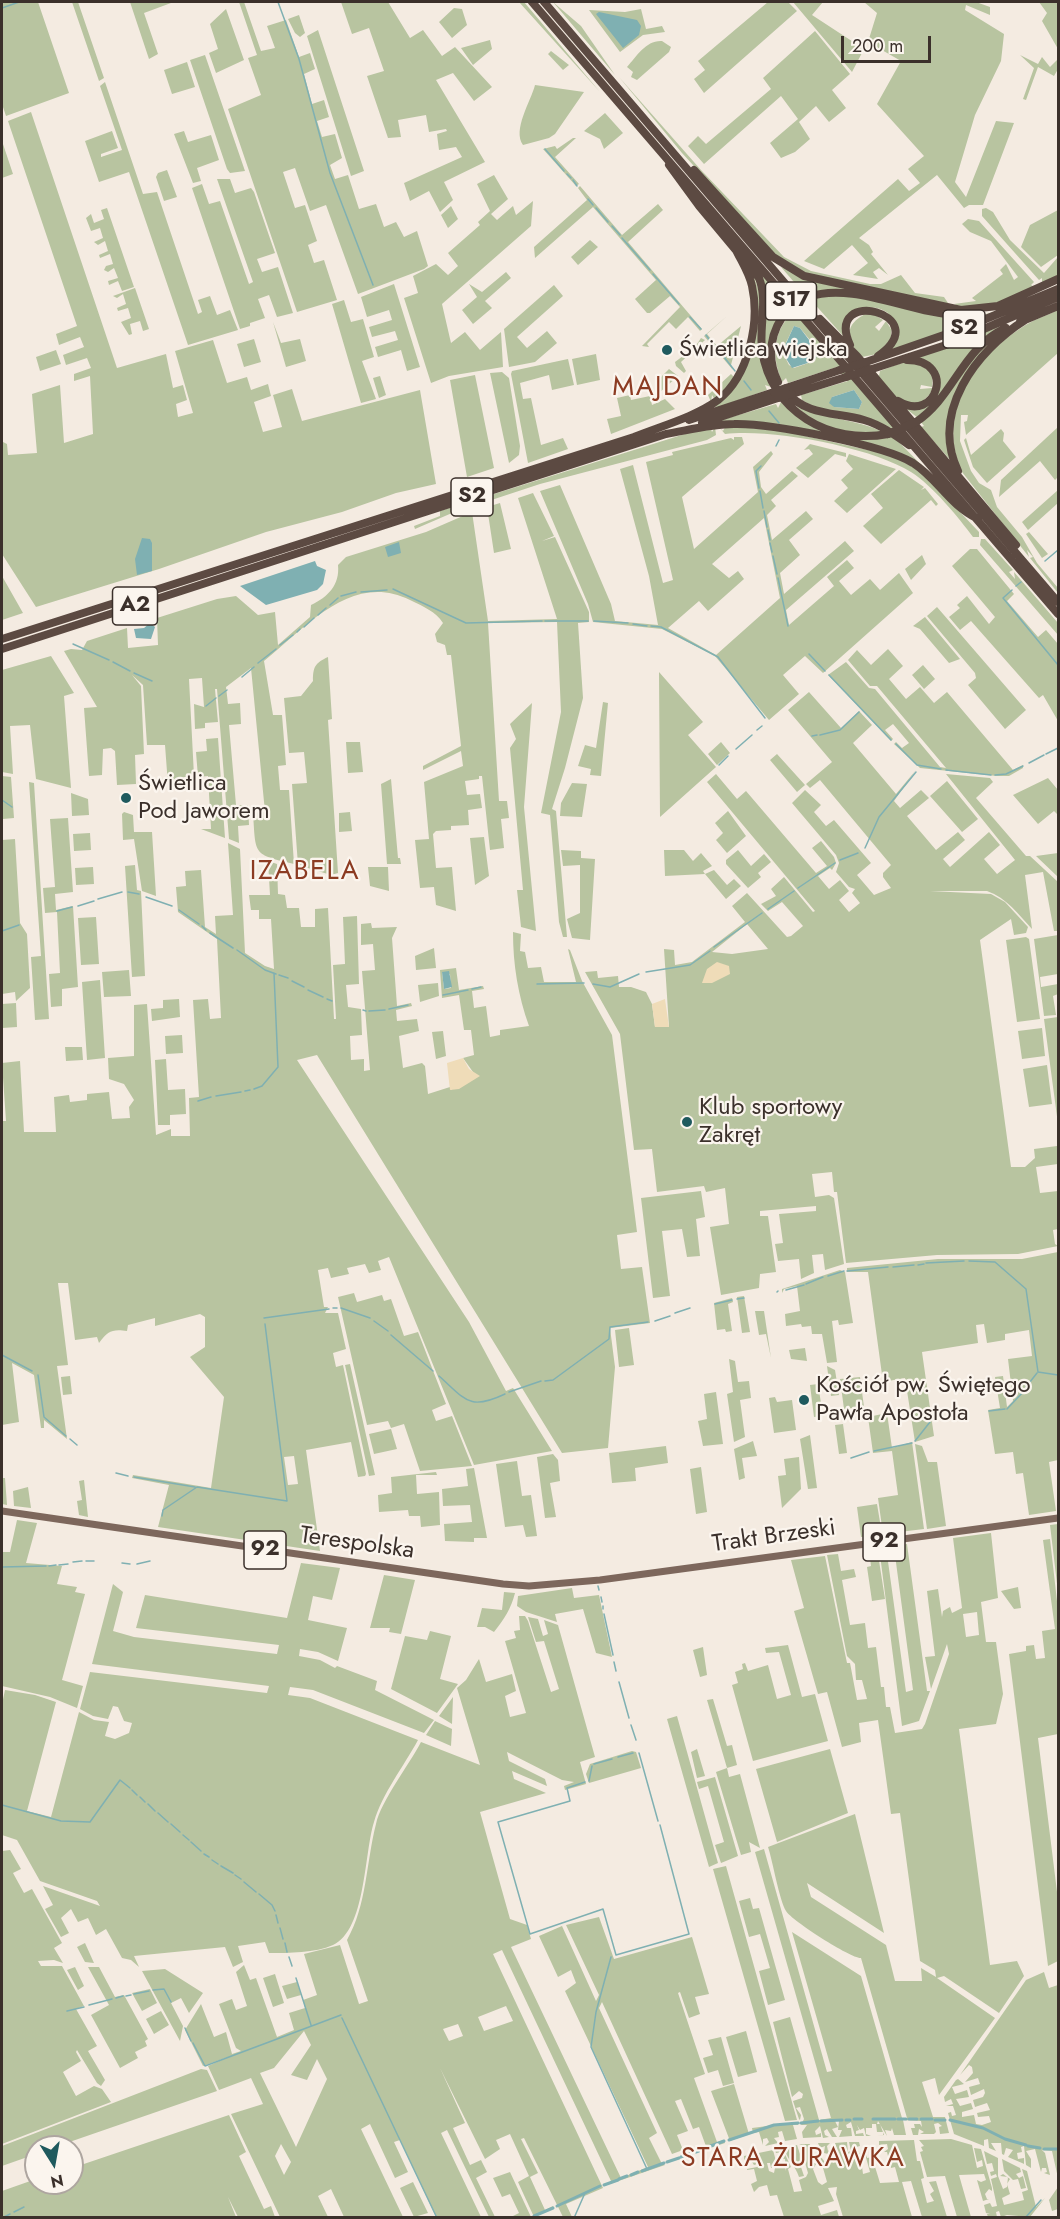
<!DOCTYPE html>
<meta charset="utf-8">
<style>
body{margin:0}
#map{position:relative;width:1060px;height:2219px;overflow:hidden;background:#f4ebe1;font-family:Jost,sans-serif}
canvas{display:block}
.frame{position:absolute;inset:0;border:3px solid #3b302b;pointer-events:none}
.north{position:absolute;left:24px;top:2135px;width:60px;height:60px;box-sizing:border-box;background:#fbf5ee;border:2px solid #aea6a0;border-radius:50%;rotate:169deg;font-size:16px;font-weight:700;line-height:24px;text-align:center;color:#3b302b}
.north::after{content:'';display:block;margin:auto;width:21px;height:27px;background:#1f5a5e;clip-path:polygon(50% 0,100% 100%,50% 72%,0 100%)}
.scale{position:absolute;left:841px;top:36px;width:90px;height:27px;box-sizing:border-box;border:3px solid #3b302b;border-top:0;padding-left:8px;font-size:18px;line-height:21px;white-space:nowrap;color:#3b302b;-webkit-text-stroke:4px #fbf5ee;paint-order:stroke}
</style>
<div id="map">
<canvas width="1060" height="2219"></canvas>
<div class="frame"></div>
<div class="north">N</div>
<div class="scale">200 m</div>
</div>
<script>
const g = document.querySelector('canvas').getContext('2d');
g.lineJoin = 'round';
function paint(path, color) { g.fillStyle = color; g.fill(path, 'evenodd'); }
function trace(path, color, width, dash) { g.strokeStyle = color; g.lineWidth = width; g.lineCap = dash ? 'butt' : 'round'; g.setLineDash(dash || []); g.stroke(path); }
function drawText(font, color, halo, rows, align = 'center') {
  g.font = font + ' Jost,sans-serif'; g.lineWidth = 4.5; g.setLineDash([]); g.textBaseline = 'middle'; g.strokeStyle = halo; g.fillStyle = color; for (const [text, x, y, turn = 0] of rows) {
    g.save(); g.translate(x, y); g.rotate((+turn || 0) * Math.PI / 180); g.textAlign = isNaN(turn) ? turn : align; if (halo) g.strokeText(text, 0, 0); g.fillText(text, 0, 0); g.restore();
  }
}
paint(new Path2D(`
 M2,2H38L69,93L6,116L2,104Z
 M72,2H78L104,78L99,81Z
 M130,2L171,3L144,13L158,54L149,59Z
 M239,2H244L261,51L275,48L267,26L286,20L299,57L310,53L315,69L304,74L312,104L324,100L329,117L317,121L322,137L335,134L342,158L330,165L335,179L348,175L359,209L376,204L384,227L396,222L404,237L417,231L428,266L424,269L358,294L326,205L310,211L295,168L283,172L295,208L305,205L317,241L308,245L314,263L324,260L337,300L297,312L228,109L261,95L248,58L257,55Z
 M341,2H388L410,38L423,30L442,56L455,47L492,87L474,101L453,73L436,80L485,162L444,182L453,200L440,212L429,191L410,201L404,183L462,157L456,147L439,150L437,134L447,131L446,129L429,132L426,115L398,120L401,137L388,138L367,76L384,71L369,28L352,34Z
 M519,2H524L600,92Z
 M553,2L581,26L615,75Z
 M768,2H788L797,11L704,93L694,79L705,70L698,61Z
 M793,2H823L812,15L864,49L852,72Z
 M864,2H976L990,7V15L966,5L965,10L1004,34L1001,61L975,115L955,182L966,197L996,121L1014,123L983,205H969L964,208L937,175L859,238L869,245L873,252L871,254L888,275L879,268L873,272L878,279L853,275L868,263L852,245L824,269L804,261L898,179L909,191L920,183L908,169L924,156L877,104L901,61L868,42L877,13Z
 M1039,2H1058V49L1042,21L1047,13Z
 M454,8L462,9L467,25L452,38L439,22Z
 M226,9L244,60L216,73L209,53L218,49L210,24Z
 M641,9L646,29L662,26L665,32L643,35L620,52L589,10L625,12Z
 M299,15L305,33L300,37L295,33L288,19Z
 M318,30L364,171L351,176L307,36Z
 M815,31L850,74L832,90L846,108L829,122L816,106L799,122L810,139L795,152L781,158L770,143L798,119L781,96L704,164L688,146L698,136L706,144L771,89L763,78Z
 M490,40L492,49L473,65L461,48Z
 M662,41L671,47L669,52L637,80L631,77L633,72L627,67C637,56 646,40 662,41Z
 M551,51L569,65L563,70L548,54Z
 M205,55L245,171L230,173L227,169L190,60Z
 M1020,55L1038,64L1042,57L1050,67L1058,59V69L1054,76L1038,67L1026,100L1023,99L1034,68Z
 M187,62L195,87L172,94L164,70Z
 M619,77L701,170L784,257L811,271L870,284H881L901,275L915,293L944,297L950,306L809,275L779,259L682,153Z
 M105,82L143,194L157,192L198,314L202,312L198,300L210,296L217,315L230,310L238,330L188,345L129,172L99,182L85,141L112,131L118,148L101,154V157L122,150L100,86Z
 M535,85L584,92L555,134L549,138L523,145C512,130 531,101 535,85Z
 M31,112L117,368L166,354L173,388L183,385L187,400L176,404L178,417L193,413L175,351L213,340L227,383L247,377L251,390L268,384L271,396L254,402L263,432L282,427L273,395L292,389L302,421L420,390L436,484L396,493L342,512L266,532L159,569L36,607L2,554V421L3,442L7,444L8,455L37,453L32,394L60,385L64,443L93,434L90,376L74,381V374L91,368L87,358L66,365L63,355L84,347L80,337L59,345L56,334L77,326L8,121Z
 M605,113L623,133L604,149L600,139L584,131Z
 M184,131L188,142L211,135L219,160L197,168L201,181L193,183L174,134Z
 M573,138H576L555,157L579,184L576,186L543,149L555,146L557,149Z
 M2,141L13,174L2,178Z
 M167,170L177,197L164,201L156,177L158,173Z
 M494,175L508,199L491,214L497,220L513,206L516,215L533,201L531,226L442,304L451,343L465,332L480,350L501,332L503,367L449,376L431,383L404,298L418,293L413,276L436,264L448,275L458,266L448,253L480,225L478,222L490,211L477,184Z
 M217,179H230L235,193L251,188L254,192L275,253L257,259L262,272L278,267L293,313L277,317L269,295L258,299L265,318L250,323V326L240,329L192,188L202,184L209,204L220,201L249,284L253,282Z
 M580,186L622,235L658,204L663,210L628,242L702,329L700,331L688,317L676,329L669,322L647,344L649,347L642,346L680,307L670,296L650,313H647L635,299L656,280L593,207L535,258L534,247L587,200L578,188Z
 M688,186L896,429L819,410L802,400L801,395L848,381L837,367L788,383L786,378L782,382C772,358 772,333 792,313L788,308L777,321L770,364L765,349V294ZM794,326L800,328L819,351L814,361L794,368L789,365L782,351ZM854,390L862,402L859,409L834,407L832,397Z
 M451,206L458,219L448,228L441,215Z
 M107,208L134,287L122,291L118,281L109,285L108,281L118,278L114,268L108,272L104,270L106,266L113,264L110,254L100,258L99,255L108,251L105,241L98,245L94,242L103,238L100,228L91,231L86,218L91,214L94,223L104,219L101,210Z
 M986,208L993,212L1010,240L1044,273L1058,257V276L1042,284V278L1039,280L982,216V209Z
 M1058,210V255L1041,267L1021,247L1030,225Z
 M968,219L979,221L1034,282L1031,285L1034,287C1011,297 980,314 954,304L976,301L972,298L1003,274L1000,270L1006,264L1014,280L1018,277L991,241L970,232L962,224Z
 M590,240L598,247L578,265L571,257Z
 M781,267L916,304L847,292L812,294L809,288L806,296Z
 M506,272L511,278L485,301L492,308L473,324L462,310L477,297L469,284L482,292Z
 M749,272C767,291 756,317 759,340C760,356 767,372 771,387L765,385L767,390L716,408L714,405L731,392L754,326Z
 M394,284L420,367L407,371L401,350L378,357L375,347L398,340L395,331L372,337L369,327L392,320L389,310L367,317L361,297Z
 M554,285L563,296L517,337L527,348L547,331L557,343L535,362L509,367L504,329Z
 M135,288L149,329L143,331L140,321L130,324L132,334L129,335L121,322L131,318L128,308L118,311L117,308L126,304L123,294L117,298L113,296Z
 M1042,291L995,313L887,353L894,344L888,313C876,305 866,307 853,312L845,338L810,299C847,284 922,318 964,317C991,317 1017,302 1042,291Z
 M344,300L351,322L363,319L374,357L362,361L376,399L361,403L332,304Z
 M1058,310V353L966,435L964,422L967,421L968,415H961L960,441L971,471L979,483L991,490L997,507L1022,537L1037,563L1058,588V593L1030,558L1033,557L1027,550L1029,557L962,472C936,415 973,359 1021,328C1032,320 1046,316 1058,310Z
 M870,312L883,320L875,327L879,331L886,321L891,329V339L877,354L862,357L879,376L880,371C906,362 910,356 933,374L932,387L921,385L920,389L932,388L933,391L920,404C914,403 906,403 901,401C893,397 885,383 878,376C859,355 829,329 870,312Z
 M727,316L707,334L717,346L741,326L731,365L733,370L704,336Z
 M273,322L281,343L300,339L306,361L286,367Z
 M1004,325L989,335L942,396L918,418L900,404L924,406L938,378L914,359Z
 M998,335L954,396L952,462L921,427L924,426L921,422L969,360Z
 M701,338L705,340L681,362L686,371L684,373L676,366L675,362L695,347Z
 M254,339L261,362L244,367L237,344Z
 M56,350L61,364L40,371L36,357Z
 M596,354L600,380L577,385L572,359Z
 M568,359L574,385L552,390L549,375L520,383L523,399L531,398L541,445L563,438L568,449L528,463L511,374L512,371Z
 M669,369L678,376L658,394L656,382Z
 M502,372L509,378L520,446L519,455L509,463L490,373Z
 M731,374L736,379L715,400L712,395L711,402L708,395Z
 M475,375L494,468L467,477L450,380Z
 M380,376L386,395L379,398L373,378Z
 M630,395L631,400L650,396L652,405L665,399L675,409L611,434L607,419L621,416L617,398Z
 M790,399C818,421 854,417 885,433C843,432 819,433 790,399Z
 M781,402C814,434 846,446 893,436L934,478C884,439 782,432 718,421L776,404L778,408Z
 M715,427L716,435L707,440L540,484L452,513L415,529L414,526L440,516V511L688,433L711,429L712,432Z
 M719,427L723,431L725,427L775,429L890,455L921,471L979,532V537H973C959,518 933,486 911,472C872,447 770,428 725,434Z
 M1058,427V477L1055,480L1040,461L999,497L1001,480Z
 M1001,429L1004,433L1003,441L1016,457L987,483L973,467L964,440L966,438L971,455Z
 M734,437H742L744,444L682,497L694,549L758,492L753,467L771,451L773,454L759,472L761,487L766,494L792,471L798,476L771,500L776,506L767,515L772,540L806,511L813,519L789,540L800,555L780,573L784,594L845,541L854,551L786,610L789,625L834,586L827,577L847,560L854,568L839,581L851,595L870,579L880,590L899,573L913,593L823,673L805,656L783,675L799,694L769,720L715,656L662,629L593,622L588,604L540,491L560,485L611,604L615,621L658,625L649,576L620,469L633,465L663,583L673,580L646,462L673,455L672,452L731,438L734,440ZM764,518L780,598L716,655L668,628L699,601L708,611L744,579L738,571L729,578L712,564Z
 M810,444L846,453V457L835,454L808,478L796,468L813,454L809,449L804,450Z
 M849,454L896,469L847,513L834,501L848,488L841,480L853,469L846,461Z
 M899,470L924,487L921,490L925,488L938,504L936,506L931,500L881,544L863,526L883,508L871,494Z
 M1058,490V503L1028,530L1022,522Z
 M533,493L554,536L542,541L555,537L589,612V622L578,623L583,698L565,768L552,809L556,811L567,937H563L559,922L550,815L541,813L561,712L557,622L488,623L499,801H507L509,818L501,819L504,848L490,850L482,776H479V779L465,781L467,795L480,794L482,808L468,810L469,825L451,826V830L436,831L433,834L436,868L452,867L456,911L436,905L434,887L420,888L415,840L429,839L424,782L463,766L461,751L423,770V766L461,746L451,655H447L445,645L437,642L435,634L443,623C435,611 424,607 410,600C352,571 306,627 264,661L273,715H282L286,765L278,766L280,790H289L294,864C252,854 256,855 253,813L265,812L251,668L226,687L228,704L240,703L241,724L229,725L236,805H248L249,825L238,826L239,843L229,839L217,689H215L218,722L205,723V728L195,729L194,704L204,707L202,678L189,679L194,776L179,778V783L168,785L165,745H147L143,685L132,675L141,686L144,754L135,755L136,784L117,785L115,751L111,748L103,749L102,775L89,776L84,708L97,707L64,651L71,649L82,650L87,641L127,628L128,648L158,645L157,618L217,599L236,596L258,615L275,612L278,645L310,617L311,605C328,597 340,585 338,565L346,557L426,532L472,512L488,621L557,619L518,498Z
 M500,503L511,549L494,553L487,507Z
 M1029,532L1048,554L1042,558L1026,534Z
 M981,539H985L1013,570L1009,572L1015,579L1014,572L1058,623V635L980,545Z
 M970,549H977L1014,594L1007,601L1038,637L1046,630L1058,644V721L1043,695L1039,698L971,621L960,630L949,617L960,608L957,605L967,596L989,624L995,617L952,566Z
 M922,555L926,564L911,580L905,569Z
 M2,576L23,613L2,620Z
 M937,607L1026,710L1005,729L968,685L976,678L975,673L927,616Z
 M925,617L960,659L949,663L920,629L913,626Z
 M888,649L903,666L889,679L906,699L920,687L934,703L947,692L1013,770L1023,765V768L1009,776H997L920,768L894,744L896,742L902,748L909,743L893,724L885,730L893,739L891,741L828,675L846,662L869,688L875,689L940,767L946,768L877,686H870L848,660L857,650L871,665Z
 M51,656L74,693L64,696L71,788L36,779L30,725L10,726L13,774L2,772V670Z
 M328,657L332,719L328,720L338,873L331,875L298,865L292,784L307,783L304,752L289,753L284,698L301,696L313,681C313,667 315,663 328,657Z
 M923,665L935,679L924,689L912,675Z
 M659,672L703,722L688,735L716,767L660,817Z
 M809,692L841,728L859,711L872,725L853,743L896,794L916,770L894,801L900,808L921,790L929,798L907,816L936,850L958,832L965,840L943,859L950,867L989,832L1000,845L984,859L997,874L1015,860L946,774L990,778L993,782L976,798L1026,856H1030L1058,882V931H1054L1043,872L1025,875L1032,929C1018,914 1007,898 987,891H930L991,894L1005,902L1028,927L1026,933L1014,935L1011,919L980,940L1011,1167H1025L1035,1158L1034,1149L1057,1146L1058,1164L1036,1167L1040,1193L1058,1191V1229L1053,1230L1055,1244L1058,1246L1018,1254L937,1255L846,1263L837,1192H834L832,1172L812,1174L815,1197L829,1195L834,1198L844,1264L825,1270L823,1254L812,1255L814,1273L801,1279L799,1259L778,1261L775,1244L783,1243L779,1214L816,1211V1206L760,1211V1216H768L776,1272L760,1274L759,1288L721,1295L710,1227L729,1224L725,1188L706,1192L704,1186L657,1192L652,1149L634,1150L620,1034L585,972L597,971L598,978L618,976L619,987H631L646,992L652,1004L655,1027H669L664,949L674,950L675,965L692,962L745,922L732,906L747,893L787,937L791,936L803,926L782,902L768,911L761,904L776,896L771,889L784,877L813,912L815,911L707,782L716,774L737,799L746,791L816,873L827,866L812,848L821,841L834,857L836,863L832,870L830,868L818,876L829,889L840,880L849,891L839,900L849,912L860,903L852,893L855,889L849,887L836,872L839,863L836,855L792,803L805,790L821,805L814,812L826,826L834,820L871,863L857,875L874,895L891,888L883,877V873L891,865L820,780L810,788L806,784L832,762L788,710ZM747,924L768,949L732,954L712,952Z
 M603,702L608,703L601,776L590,775L591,769L578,766L585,745L596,748Z
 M532,703L524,807L536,931L521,927L517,890H523L510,748L516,739L510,724Z
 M218,738L225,838L201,829H211L208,776L198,777L196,752L207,751L206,739Z
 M346,742H360L363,772L348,773Z
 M721,742L730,753L717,765L708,754Z
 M777,754L805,785L797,792L770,760Z
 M2,776L11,777L14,818L3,819Z
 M1048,778L1058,790V815L1054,811L1038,824L1013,795Z
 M391,779L398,858H400L401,864H387L381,784Z
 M947,781L978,819L962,832L930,796Z
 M29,782L34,783L49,1019L35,1020L31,957L41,956Z
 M572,783L587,784L582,817L560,816L561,803Z
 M71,793L88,799L89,815L72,816Z
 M728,811L746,836L727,853L716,840L723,833L715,823Z
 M124,812L133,815L134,832H152L156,896L142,891L134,839L123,840L122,814Z
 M350,812L352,831L339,832V813Z
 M68,818L73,892L55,894L56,910L73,906L78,987L62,989V1006L51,1007L49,974L60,973L57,912L45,913L43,888L55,887L50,819Z
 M90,833L91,850L74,851L73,834Z
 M484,837L489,876L475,885L470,838Z
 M15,839L20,923L27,934L30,988L16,1001L15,992L2,994V840Z
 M228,843L240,849L245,953L265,966L274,969L271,919H259V910H251L249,895H270L268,861L277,864L278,894L285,895L287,908H299L301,927H315V909L328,908L334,1019H336L333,965L345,964L343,917L357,916L359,984L346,985L348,1007L361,1009L362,1035L350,1036L351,1060L364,1059V1071L370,1070L362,971L375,970L373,944L361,945V924L371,923L372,928L397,927L392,938L397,1006L411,1003L412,1006L396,1010L397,1021L417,1019L419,1031L399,1036L403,1068L422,1063L425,1066L428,1094L450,1087L451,1090L473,1072L463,1058L474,1055L471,1030H464L459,995L442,998L440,970L456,968L459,990L483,986L484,989L472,991L474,1008L486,1006L490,1037L500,1035V1030L529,1026C518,995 513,965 513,932L521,934L520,951L525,952L528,968L541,967L544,982H576L568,949L570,950L582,981L612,1035L637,1232L617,1235L621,1269L642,1267L650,1323L610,1328L615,1367L608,1448L562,1453L317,1055L297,1060L469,1322L506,1391L513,1388L552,1451L474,1465L389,1257L378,1261L381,1270L369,1273L365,1264L347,1268L349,1274L331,1278L328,1268L318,1270L324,1307H328L325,1313H338L346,1349L333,1353L336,1367L343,1365L366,1474L365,1476L358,1477L351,1442L306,1450L320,1551L158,1527L169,1485L132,1478L133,1475L211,1488L224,1397L190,1357L205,1347V1317L200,1314L155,1326V1318L128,1325L127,1331C112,1329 108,1331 99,1343L97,1337L75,1340L68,1283H58L68,1365L57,1366L67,1439L44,1420V1428H41L34,1375L12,1363L19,1422L2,1425V1121H6L2,1063L20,1061L24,1132H56L54,1097L69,1095L70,1102L87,1100V1094L109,1092L112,1119L130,1118L129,1107L134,1100L124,1084L109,1079L108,1058L134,1056V1005L147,1004L156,1135L171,1129V1136H190L189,1098L199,1097L193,1000L208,999L210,1019L221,1018L217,939L178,912L176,887L186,886L185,871L201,870L205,927L216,934L215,916L233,915ZM442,972L450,974L451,988L444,989ZM294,1456L298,1484L288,1485L284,1457Z
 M561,850L581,851V858L595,859L590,940L572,938L567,919L580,913V865L563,866Z
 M664,850H684L693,861L701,853L712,866L703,871L705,874L714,870L727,885L734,879L741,886L726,899L705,874L665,876Z
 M738,850L751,866L764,854L771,862L758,873L761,877L748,888L726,864V860Z
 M1058,853V877L1036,856Z
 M135,865L137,890L141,891L145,976L132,977L125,866Z
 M93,867L94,884L76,885L75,868Z
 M368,867H388L389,891L370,886Z
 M96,917L99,964L81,965L78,918Z
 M1058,935V974L1040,977L1041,987L1058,984V994L1053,996L1056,1015L1044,1016L1034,939Z
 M1026,937L1029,939L1040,1019L1017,1022L1006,940Z
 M434,948L436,968L416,970L415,956Z
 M129,970L131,996L104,997L102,972Z
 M100,980L105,1058L87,1060L82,982Z
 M438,983L439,996L420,1002L418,985Z
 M179,999L180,1017L152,1021L151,1009L163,1008V1000Z
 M16,1003L17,1027L2,1028V1004Z
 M1058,1017V1124L1044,1019Z
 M1042,1028L1045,1056L1022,1059L1018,1031Z
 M443,1031L446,1056L436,1059L432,1032Z
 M182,1035L183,1053L166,1054L165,1036Z
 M65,1047H82L83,1060L66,1061Z
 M166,1059L168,1090L185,1089L186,1114L170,1115V1125H158L155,1060Z
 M1047,1065L1052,1104L1029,1107L1023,1069Z
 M701,1191L705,1217L696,1219L700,1256L687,1257L682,1229L662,1231L670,1296L653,1298L641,1198Z
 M1058,1252V1460L1049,1462L1056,1511L1029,1515L1023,1473L1016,1474L1013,1452L995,1454L988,1410L1000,1408L995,1377L1003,1376L1007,1407L1013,1401L1008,1359L1032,1356L1029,1330L1005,1334V1340L987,1343L984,1324L976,1325L978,1343L922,1352L934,1436L915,1442L905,1378L883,1382L868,1272H847V1268L938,1259H1022Z
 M840,1270L845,1272L853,1323L839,1325L838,1320L832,1321L837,1362L827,1363L822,1334H812L811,1326L802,1327L801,1324L786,1326L785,1314L800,1311L797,1286L784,1289L782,1293V1289Z
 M354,1293L357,1302L382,1295L384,1301L391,1299L404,1336L418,1332L446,1404L432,1410L436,1421L452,1416L472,1466L420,1471L404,1424L391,1428L388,1421L367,1425L338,1297Z
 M744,1296L750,1332L742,1333L737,1297Z
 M732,1298L733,1302L728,1304L732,1331L726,1332L725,1329L717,1330L714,1303Z
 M755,1311H764L771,1358L766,1334L759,1335Z
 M629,1328L634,1365L619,1367L615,1330Z
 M805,1348L807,1361L791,1359L789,1350Z
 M729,1359L735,1361L738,1382L749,1381L751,1398L740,1400L745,1437L734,1442L727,1394L733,1392Z
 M350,1364L375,1475L369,1476L345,1365Z
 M827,1366L835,1370L839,1395L831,1396Z
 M70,1376L72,1394L63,1395L61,1377Z
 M860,1377L864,1407L844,1409L840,1379Z
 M818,1384L823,1416L814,1417L810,1385Z
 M716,1392L723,1444L703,1446L698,1421L707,1419L704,1394Z
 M775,1397L777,1402L792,1400L796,1430L774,1433L769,1398Z
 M887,1413L892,1448L912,1442L924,1529L883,1534L878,1498L898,1495L892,1451L873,1453L868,1417Z
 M843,1424L847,1453L839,1454L835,1425Z
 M391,1429L397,1449L374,1454L369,1434Z
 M810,1435L817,1488L808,1489L800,1439Z
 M753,1441L757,1456L742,1458L745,1478L739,1480L734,1449Z
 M915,1444L922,1446L928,1462H937L946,1526L927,1529Z
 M666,1446L668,1463L635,1468L636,1481L612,1483L609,1453Z
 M553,1454L558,1460L560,1481L550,1483L556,1517L545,1518L537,1457Z
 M799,1457L801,1489L782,1508L778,1476L786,1475L784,1459Z
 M517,1461L522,1496L531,1495L537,1536L526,1537L523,1525L505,1527L496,1464Z
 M701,1467L707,1512L696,1514L690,1469Z
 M474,1468L487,1538H474V1542L445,1541L444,1524L472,1522L470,1505L443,1506L442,1489L468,1486L466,1469Z
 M436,1472L437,1475H416L417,1494L439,1492L440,1525L421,1527L420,1516H409L408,1510L379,1512L378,1495L392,1493L391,1477Z
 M2,1478H5L7,1505L2,1504Z
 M84,1480L88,1517L79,1515L77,1501L82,1500L79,1481Z
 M28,1487L31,1508L14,1506L13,1491Z
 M877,1504L882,1534L861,1537L857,1507Z
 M17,1520L37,1523L26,1563L62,1566L57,1584L77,1587L75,1592L85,1594L62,1680L83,1686L77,1708L50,1697L2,1686V1552H10Z
 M1058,1524V1592L1050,1525Z
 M991,1533L998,1598L981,1602L986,1642H996L1003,1694L996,1724L959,1729L990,1965L1017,1961L1024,1976L999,2013L944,1976L937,1978L995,2018L939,2095L935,2078L922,2082L933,2117H945L949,2133L940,2134L939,2127L942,2126L938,2123L934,2124L936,2132L934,2134H920L924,2132L919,2129L918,2135H913L911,2128H915L914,2124H920L922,2127L921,2121L903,2120L906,2135H894L892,2128L891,2131L885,2130L887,2136L878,2121L877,2124H880L884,2135L877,2136L883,2135V2132H877L876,2124H872V2128H866V2134L871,2136H866L864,2128L860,2130L857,2125L859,2130L856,2131V2134L863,2133L864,2136H855L851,2122L846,2125L847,2128H851L852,2136L839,2137L842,2130H838L839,2121H835L838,2127L832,2129L837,2137H832L827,2129L824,2131L825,2135L829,2137L823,2138L820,2126L815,2131L816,2135L821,2133V2137L803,2138L802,2132L807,2125H801L804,2119L800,2107L796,2108L801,2115L800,2120L799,2119L793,2101L802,2098L803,2094L799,2091L792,2097L773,2022L790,2017L819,2120L831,2118L755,1852L764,1849L827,2072L832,2071L792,1932L861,1976L902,2118H907L861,1958C852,1959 792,1921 786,1911C779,1899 773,1862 768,1847L855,1814L884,1933L807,1883L811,1897L886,1945L895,1981H922L921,1968L936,1977L935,1970L920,1961L900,1813L891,1814L878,1720L859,1723L861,1742L842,1747L827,1692L818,1694L794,1611L804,1608L791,1560L825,1556L847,1663H850L857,1700L867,1699L862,1680H856L855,1664L847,1656L827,1555L838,1554L841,1571L854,1569L856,1577L842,1580L850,1625L865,1623L868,1648L876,1647L881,1687H884L886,1707H890L895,1733L922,1729L925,1724L949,1654L947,1644L931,1689L925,1657L935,1656L927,1591L938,1589L942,1617L943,1611L950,1607L952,1613L962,1608L953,1538ZM977,1612L979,1635L966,1637L963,1614Z
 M1050,1539L1058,1610V1734L1038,1738L1058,1900V1961L1048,1966L1009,1654L1026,1651V1646L1034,1645L1036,1659L1045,1658L1042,1631L1055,1629L1043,1540Z
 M907,1544L927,1691H930L919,1721L902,1726L879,1547H886L906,1692L913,1690L895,1555L890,1556L888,1547Z
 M877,1548L885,1599L872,1601L867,1567L871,1566L869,1549Z
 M301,1563L340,1568L332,1600L313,1596L308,1620L347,1628L338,1661L318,1652L300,1649L299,1656L320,1660L335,1668L337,1666L377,1681L375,1690L434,1720L424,1733L313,1690L290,1687L288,1695L310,1698L418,1740C404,1766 382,1794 374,1822C364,1853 366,1930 333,1945C315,1953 289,1953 269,1953L265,1942L238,1946L243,1962L233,1967L225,1947L134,1956L139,1967L131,1960L122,1958L106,1929L96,1935L88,1918L78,1922L71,1909L61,1918L69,1933L61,1937L45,1909L53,1905L43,1886L100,1906L97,1901L40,1881L17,1840L2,1835V1704L5,1690L35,1695L56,1702L27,1811L51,1817L79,1712L94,1720L109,1722L105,1736L115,1739L129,1733L132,1723L124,1721L118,1707L113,1706L108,1719L93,1716L80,1709L90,1672L267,1693L269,1686L92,1664L113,1584L123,1592L113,1631L134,1637L277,1654L279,1645L136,1628L145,1595L287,1618Z
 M384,1575L415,1580L401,1634L389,1632L390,1628H370Z
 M1018,1587L1021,1608L1014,1609L1001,1591Z
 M572,1588L574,1598L599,1595L612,1657L596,1653L583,1609L555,1614L557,1622L526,1612L517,1606L518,1596Z
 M504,1592L515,1593C511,1609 504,1619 494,1632L485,1627H477L482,1608L502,1610Z
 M519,1616H525L528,1621L551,1692L559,1689L544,1641L536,1642L528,1617L538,1619L543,1636L548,1634L544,1620L558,1625L595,1757L580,1762L586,1784L565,1790L564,1786L574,1782L562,1780L507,1752L509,1761L545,1779L547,1786L512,1771L514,1779L546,1793L480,1812L510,1919L527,1925L531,1939L511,1947L621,2178L648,2167L565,1991L576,1983L571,1970L558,1977L539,1936L562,1926L596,2001L599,1995L566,1925L599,1917L614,1959L692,1937L709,1994L695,1997L700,2014L689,2018L680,1992L678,1993L705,2074L694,2078L717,2142L724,2140L725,2143L707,2149L699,2127L693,2129L681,2099L675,2101L688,2131L677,2135L683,2150L672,2154L602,2002L599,2008L657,2133L649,2138L661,2162L665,2165L604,2186L611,2181L502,1950L493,1954L603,2188L566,2204L572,2217H563L524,2138L521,2139L538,2173L530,2177L545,2210L553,2206L554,2208L534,2217L518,2182L529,2176L510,2134L496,2140L500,2149L485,2159L440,2068L465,2123L453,2128L470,2165L481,2160L487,2172L476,2178L495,2217H489L447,2130L441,2133L481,2217H436L400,2140L394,2142L408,2172L395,2178L370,2124L361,2129L403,2217H344L331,2189L318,2196L328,2217H280L231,2114L263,2104L251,2078L219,2090L208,2066L228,2057L203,2066L185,2030L201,2004L214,2037L226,2032L232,2054L241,2051L236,2048L219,2004L232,1999L236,2010L247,2006L236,1972L244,1965L250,1980L256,1978L277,2037L294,2030L289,2013L305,2008L303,2000L317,1995L304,1954L340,1945L359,2004L368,2001L347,1940C367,1905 366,1863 376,1824C381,1801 409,1765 421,1742L480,1765L457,1688L466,1680L479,1659L486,1682L512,1674L516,1691L505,1696L510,1717L526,1713L505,1641L516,1638L514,1631L520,1630ZM506,2006L513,2021L484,2031L478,2017ZM458,2024L463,2036L449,2041L443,2029ZM304,2031L311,2045L291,2075L307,2080L317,2059L327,2079L296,2147L260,2073L274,2068ZM281,2144L291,2162L284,2175L275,2156Z
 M430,1631L451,1636L440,1679L458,1684L437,1713L391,1689L405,1636L427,1640Z
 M788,1645L802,1697L815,1694L828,1741L753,1761L732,1685L738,1683L735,1672L743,1669L742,1664L745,1663L748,1671L768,1665L777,1699L791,1695L779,1652L766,1653L765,1648Z
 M703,1647L707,1675L700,1677L693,1650Z
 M453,1697L452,1724L439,1716Z
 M713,1699L727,1746L732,1745L737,1765L727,1768L729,1777L740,1774L760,1848L749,1842L751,1852L741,1855L716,1772L727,1768L707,1700Z
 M677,1716L718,1863L709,1867L667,1719Z
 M435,1721L452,1729L451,1746L426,1735Z
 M697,1749L705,1776L697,1778L691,1752Z
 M830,1749L848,1813L777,1842L756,1769Z
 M632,1751L636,1752L641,1768L589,1783L586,1774L590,1764Z
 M715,1777L738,1856L721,1863L715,1845L724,1842L708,1786L699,1789L697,1782Z
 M10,1850L21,1869L13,1873L24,1893L32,1889L62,1943L54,1948L63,1963L54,1960L38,1961L41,1966H62L84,2006L76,2009L97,2046L88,2051L105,2080L101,2086L97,2083L77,2050L76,2052L81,2061L63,2072L76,2096L94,2086L102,2089L111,2102L2,2144V1851Z
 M726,1866L797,2120L785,2121L713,1869Z
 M750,1898L753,1909L759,1908L785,2000L768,2005L759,1971L770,1968L760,1934L749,1937L739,1901Z
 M85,1943L94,1963L85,1962L77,1947Z
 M75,1967L84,1986L78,1990L67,1970Z
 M88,1967H99L115,1997L124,1995L148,2039L145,2041L147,2046L135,2052L138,2058L120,2068L91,2015L109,2005Z
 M165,1969L203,1993L189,2013L181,1998L171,2003L183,2026L180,2041L142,1971Z
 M1044,1972L1049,1988L1058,1985V2178L1052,2151L1042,2150L1045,2153L1050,2175L1044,2173L1047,2172L1046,2168H1042L1041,2172L1035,2149L1026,2151L1031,2159V2168L1026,2165L1024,2146L1021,2147L1022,2152L1017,2153L1018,2159L1024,2158V2164L1022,2163L1008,2157L1013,2150L1006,2148L1004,2155L1002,2154L1001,2143H991L996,2151L989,2148L988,2139L984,2140V2146L954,2134L948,2113L951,2112L952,2116L956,2115L953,2106H946L953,2104L951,2099L945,2102L944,2097L956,2080L958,2079L964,2084L952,2087L955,2094L967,2090L969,2097L956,2099L960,2106L971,2103L973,2109L962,2112V2117L974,2115L976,2124L982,2125L991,2122L989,2116L978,2117L977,2113L990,2110L987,2103L975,2107L973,2100L983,2097L985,2093L984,2089L971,2095L969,2087L980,2084L978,2078L965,2082L973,2073L972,2067L969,2065L960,2075L1026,1980Z
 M275,1974L284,2003L273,2007L263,1978Z
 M297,1982L301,1995L287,1999L282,1986Z
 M150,1989L157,2003L142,2011L132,1993Z
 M161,2011L169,2025L154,2034L146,2019Z
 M746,2031L757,2072L738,2077L726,2037Z
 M721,2037L734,2083L723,2086L718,2070L708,2073L703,2058L713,2055L708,2040Z
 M201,2069L207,2070L217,2091L55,2147H36V2154L2,2166V2146Z
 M734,2084L749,2134L730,2141L711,2091Z
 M229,2115L246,2152L239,2156L264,2209L271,2206L275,2217H238L228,2197L236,2217H2V2191L36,2179V2183H72V2168Z
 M798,2122V2125H793L797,2139L785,2141L782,2131L778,2132L779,2137L774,2138L778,2143L765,2146L769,2142L767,2138L763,2139V2145L759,2132L753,2133L752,2128Z
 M951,2139L972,2145L977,2168L983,2166L982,2160L977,2162L974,2148L981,2149L992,2188V2191L989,2189L985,2194L987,2199H989L983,2201L977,2180L981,2182L986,2180L984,2174L959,2175L971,2217H957L945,2176L927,2177L920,2152L923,2151L921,2147L924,2146L919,2140Z
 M914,2140L917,2161H920L924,2178L921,2179L927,2203L934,2201L930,2194L934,2191L929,2182L936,2181L947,2217H922L911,2181L902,2182L912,2217H843L836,2194L837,2187L828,2188L834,2201L818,2206L821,2215L837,2210L839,2217H784L777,2195L770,2196L767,2185L759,2187L754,2192L751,2184L757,2181L754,2169L747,2170V2169L757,2167V2164L754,2165L748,2156L746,2166L744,2158V2156L773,2150L777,2165L771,2168L770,2163H767L769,2171L774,2173L775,2168L784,2164L786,2171L785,2159L780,2158L781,2152L776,2153L775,2150L782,2148L791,2167L788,2169L794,2192L802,2191L799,2180L806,2177L808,2173L802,2152L806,2150L805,2146L799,2144H810L811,2158L818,2161L813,2169L818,2182L822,2185L827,2182L819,2154L824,2161H830L828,2154L824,2153L825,2146L820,2148L818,2143H830L827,2146L828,2151L831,2149L833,2163L836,2161L833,2143L839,2168L841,2164L835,2143L847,2142L848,2152L851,2151L849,2142H859L860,2146L856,2147L860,2154L858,2158L861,2159L863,2174L870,2172L865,2154H867V2158L872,2157L880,2183L899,2182L895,2167L891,2168L887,2152H884L888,2149L887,2144L879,2145V2141Z
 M797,2145L804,2166L801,2167L804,2176L799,2177C795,2165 788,2161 784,2148Z
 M984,2151L998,2158V2176L1003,2189L1007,2187L1008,2177L1000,2176L1003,2174L1010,2179L1007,2184L1010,2194L1002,2198L1004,2205L1024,2200L1022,2192L1028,2190L1022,2169L1027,2171L1036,2207L1045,2198L1030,2217L1007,2215L1001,2217L999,2211L996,2212L997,2217H988L987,2214H990L986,2213L984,2205L990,2203L992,2207L997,2206L991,2179L997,2177L996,2174L991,2176L990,2172L994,2171L992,2163L987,2164Z
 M1002,2159L1020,2168L1021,2172L1016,2174L1019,2178L1023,2176L1026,2188L1021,2189L1018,2179L1013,2180L1004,2171Z
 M510,2172L531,2217H511L519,2213L510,2194L502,2197L493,2178Z
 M413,2182L428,2213L414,2217L400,2188Z
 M1058,2187V2209L1052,2211L1049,2200Z`), '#b8c4a0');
paint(new Path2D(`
 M717,962L729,966L730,974L712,983H702L707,969Z
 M665,999L669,1027H655L652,1004Z
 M463,1058L469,1069L480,1076L459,1089L450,1090L447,1063Z`), '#efdcb8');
paint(new Path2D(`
 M599,12L637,20L641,26L639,35L623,48L596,14Z
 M794,326L800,328L819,353L814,361L792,368L782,352Z
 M854,390L862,402L859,409L834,407L829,403L832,397Z
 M142,538L150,539L152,543V571L137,575L135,559Z
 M399,542L401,553L388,557L385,547Z
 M315,561L317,566L326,570L323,584L317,590L266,605L240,586Z
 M150,623L155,627L151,639L136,638L134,629L144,628Z
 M449,971L452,987L444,989L442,972Z`), '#7fb0b2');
trace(new Path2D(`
 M278,2L299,59L330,173L373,285
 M2,8L19,2
 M545,149L564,171
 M567,174L571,178
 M573,180L577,186
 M588,199L593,205
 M596,208L608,222
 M612,226L620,235
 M622,238L650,270
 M653,274L679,304
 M690,317L701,329
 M706,335L714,346
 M717,348L735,371
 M744,381L751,390
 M769,411L779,423
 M776,446L779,440
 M759,488L756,471L761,466
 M760,491L763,508
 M764,511L767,527
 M768,530L770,540
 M770,543L772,552
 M773,556L777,574
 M1045,561L1058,550
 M778,578L788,626
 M1016,586L1021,582
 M393,589L466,623L542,621
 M1012,590L1003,598L1058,665
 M361,592L387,590
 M341,596L356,592
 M330,605L338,598
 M318,615L326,608
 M545,621H588
 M594,621L628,623
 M633,624L647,626
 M651,626L661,627L718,657L765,718
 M304,627L314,618
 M297,632L300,629
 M73,644L109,660
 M280,645L293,635
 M809,654L825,671
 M113,662L130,671
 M258,663L276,649
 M134,673L152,681
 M829,675L891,740
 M242,677L254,667
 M219,696L227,690
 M206,706L216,698
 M757,730L762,726
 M820,735L840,730L859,712
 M812,736L817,735
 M896,744L917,765L941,769
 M736,749L752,735
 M1046,754L1058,748
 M1029,763L1044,755
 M719,765L728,756
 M946,770L991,775
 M995,775L1006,774L1023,766
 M2,800L12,807
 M865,848L879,817L916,772
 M840,860L858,853
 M798,888L835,863
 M128,892L139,894
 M146,897L172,906
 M98,899L122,892
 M78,906L94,901
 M768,909L794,891
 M179,910L199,924
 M57,911L72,907
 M202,926L206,930
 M2,931L19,925
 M210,933L233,948
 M714,947L762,913
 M237,950L265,970L276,974
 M646,972L690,965L710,951
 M279,975L288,978
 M292,981L304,987
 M537,984L584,983
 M593,984L610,987L639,974
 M472,989L481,987
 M308,990L323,997
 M443,995L468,990
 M327,999L332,1001
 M389,1009L408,1005
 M363,1010L366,1011
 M369,1011L385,1010
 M254,1089L262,1086L278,1067L274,973
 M245,1091L250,1090
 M216,1096L241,1092
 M198,1101L211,1097
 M969,1261L995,1262L1026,1289L1038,1372L1058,1375
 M926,1263L964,1261
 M918,1265L924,1264
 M893,1267L914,1265
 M847,1271L888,1267
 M828,1276L844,1271
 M806,1284L823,1277
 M786,1290L804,1285
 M777,1292L778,1291
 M737,1299L744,1298
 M715,1304L732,1300
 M333,1308H337
 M341,1308L370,1318
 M675,1313L690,1308
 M264,1318L329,1309
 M374,1321L388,1331
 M655,1321L670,1316
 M391,1335L433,1371
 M2,1355L32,1371
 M38,1375L44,1417L66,1436
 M439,1376C466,1400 469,1411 505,1394
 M545,1381L553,1380L609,1339L610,1327L648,1322
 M1026,1387L1037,1373
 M509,1392L541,1381
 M1007,1409L1024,1391
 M989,1411L1005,1409
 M70,1439L77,1445
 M915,1441L930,1422
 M874,1451L912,1443
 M851,1458L869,1452
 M116,1473L128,1476
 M134,1477L195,1487
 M162,1516L163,1510L197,1487L287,1501L265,1324
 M86,1561H94
 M73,1562L82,1561
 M122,1563L130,1564
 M137,1564L150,1561
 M59,1565L68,1564
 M49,1566L56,1565
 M2,1567L46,1566
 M598,1586L599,1590
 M601,1597L602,1602
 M603,1606V1609
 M604,1614L613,1655
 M614,1662L616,1671
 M619,1682L629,1718
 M631,1725L636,1740
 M639,1753L658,1821
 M618,1757L633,1753
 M594,1764L612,1759
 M589,1781L592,1766
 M585,1782L567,1788L570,1801L498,1822L530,1934L603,1909L616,1955L689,1934L660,1825
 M132,1790L137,1795
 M140,1797L145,1802
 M148,1804L155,1811
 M2,1805L61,1821L90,1822L120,1780L130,1788
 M158,1813L168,1822
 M171,1824L180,1832
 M183,1835L189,1840
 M191,1842L201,1851
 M204,1854L209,1857
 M212,1860L218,1864
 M221,1866L233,1873
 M235,1875L241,1879
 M244,1882L256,1892
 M259,1894L272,1905L275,1911
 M276,1915L278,1923
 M280,1928L283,1939
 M285,1943L287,1952
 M289,1957L292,1966
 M611,1957L596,2012L591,2047L647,2169
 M296,1978L311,2025
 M153,1990L164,1989L171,2002
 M134,1994L149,1991
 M126,1996L131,1995
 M116,1998L123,1996
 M89,2005L112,1999
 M67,2011L84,2007
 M342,2018L437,2218
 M185,2028L191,2041
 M193,2043L205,2066L341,2015
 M1058,2176V2175
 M14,2212L24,2207
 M2,2218L10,2214
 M574,2218L585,2193
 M1025,2218L1041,2200`), '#7fb0b2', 1.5);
trace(new Path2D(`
 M854,2119H862
 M873,2119H895
 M898,2119H906
 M909,2119H917
 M921,2119H932
 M846,2120H850
 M935,2120H945
 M950,2120L983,2128L1005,2139L1026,2145
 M821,2121L842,2120
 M801,2123L818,2121
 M729,2140L774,2125L798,2123
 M1028,2146L1040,2148
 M708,2147L724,2141
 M1044,2149H1058
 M696,2152L704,2149
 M681,2157L692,2153
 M667,2162L679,2158
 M642,2171L664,2163
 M631,2175L638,2172
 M619,2179L627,2176
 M604,2185L618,2180
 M557,2206L600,2186
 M534,2216L553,2208`), '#7fb0b2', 3);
trace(new Path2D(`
 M2,1511L503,1584L529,1586L600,1580L1058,1518`), '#7d675c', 7);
trace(new Path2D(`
 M532,2L1058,614
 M544,2L1058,602
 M669,165L699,206L759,278C768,301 759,326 762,350C771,412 830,445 888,434
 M694,170L773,257L804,276L961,310L998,306L1058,279
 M808,297C853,281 912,314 959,315
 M820,319L857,356L1016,545
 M1020,322L1058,306
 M850,345C823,285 938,314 878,356
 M866,362L964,328L1058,289
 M872,369L949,344L1058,297
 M778,382C766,357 770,330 788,310
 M786,388L840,370
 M786,392C807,416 836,412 864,420C881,425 895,435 909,445
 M792,394L846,377
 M898,401C937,425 957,360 907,360
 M689,420L774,392
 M916,422C954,397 962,348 1006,328
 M702,423L778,398
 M958,471C930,412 976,351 1025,320
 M2,639L634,437C661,426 695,417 718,400C749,376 760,322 752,286C749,272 741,261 735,248
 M2,649L666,434C689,430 711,424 734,424C770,423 884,445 913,463C939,480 948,504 978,519`), '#5c4a42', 8);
trace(new Path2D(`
 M788,310L808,297
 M840,370L866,362
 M846,377L872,369
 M774,392L786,388
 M778,398L792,394
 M888,434L916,422`), '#5c4a42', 8);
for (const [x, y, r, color] of [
 [667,350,6,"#1f5a5e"],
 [126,798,6,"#1f5a5e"],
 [687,1122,6,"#1f5a5e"],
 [804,1400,6,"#1f5a5e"]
]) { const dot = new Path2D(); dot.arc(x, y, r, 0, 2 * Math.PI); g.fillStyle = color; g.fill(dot); trace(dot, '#fbf5ee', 2); }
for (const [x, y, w] of [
 [791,301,51],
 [964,329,42],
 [472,497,42],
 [135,606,45],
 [884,1542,42],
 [265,1550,42]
]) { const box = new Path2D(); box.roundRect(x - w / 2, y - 19, w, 38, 4.5); g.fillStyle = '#fbf5ee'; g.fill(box); trace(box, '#3b302b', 1.5); }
drawText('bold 22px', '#3b302b', null, [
 ["S17",791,301],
 ["S2",964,329],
 ["S2",472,497],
 ["A2",135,606],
 ["92",884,1542],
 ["92",265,1550]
]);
drawText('24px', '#3b302b', '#fbf5ee', [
 ["Świetlica wiejska",679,350],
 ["Świetlica",138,784],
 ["Pod Jaworem",138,812],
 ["Klub sportowy",699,1108],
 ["Zakręt",699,1136],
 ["Kościół pw. Świętego",816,1386],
 ["Pawła Apostoła",816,1414]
], 'left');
drawText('24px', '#3b302b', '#fbf5ee', [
 ["Trakt Brzeski",774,1537,-8],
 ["Terespolska",357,1544,8]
]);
g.letterSpacing = '1.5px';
drawText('27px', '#8c3b22', '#fbf5ee', [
 ["MAJDAN",668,388],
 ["IZABELA",305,872],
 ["STARA ŻURAWKA",793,2159]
]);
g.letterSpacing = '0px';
</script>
